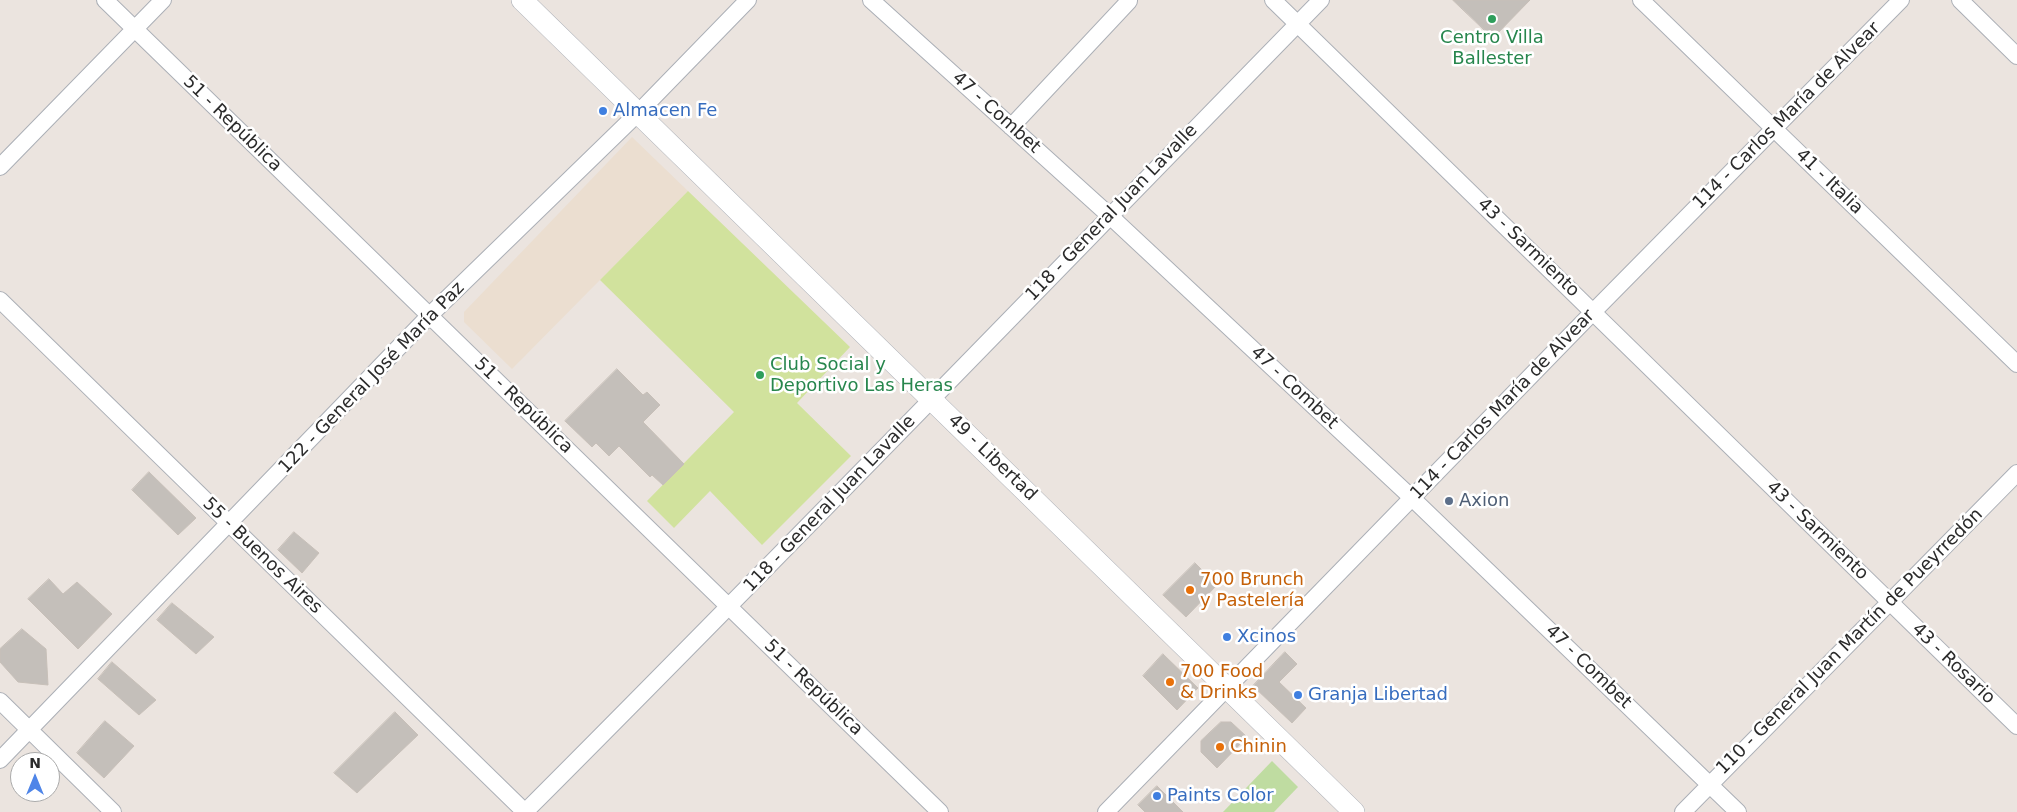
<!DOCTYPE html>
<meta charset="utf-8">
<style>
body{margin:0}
#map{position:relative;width:2017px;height:812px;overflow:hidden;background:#ebe4df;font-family:"DejaVu Sans",sans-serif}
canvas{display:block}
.north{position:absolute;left:10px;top:752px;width:50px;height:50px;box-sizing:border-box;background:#fff;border:1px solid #aaa;border-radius:50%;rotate:0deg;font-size:14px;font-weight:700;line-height:20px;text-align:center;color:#2b2b2b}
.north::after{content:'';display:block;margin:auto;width:18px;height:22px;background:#4f85e8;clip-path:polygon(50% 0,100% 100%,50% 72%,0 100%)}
</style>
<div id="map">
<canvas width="2017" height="812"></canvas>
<div class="north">N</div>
</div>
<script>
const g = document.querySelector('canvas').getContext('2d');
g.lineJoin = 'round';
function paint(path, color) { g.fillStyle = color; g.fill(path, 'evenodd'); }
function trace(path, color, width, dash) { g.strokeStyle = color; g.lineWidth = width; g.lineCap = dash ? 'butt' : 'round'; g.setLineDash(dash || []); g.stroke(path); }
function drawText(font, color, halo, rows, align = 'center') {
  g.font = font + ' "DejaVu Sans",sans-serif'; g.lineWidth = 5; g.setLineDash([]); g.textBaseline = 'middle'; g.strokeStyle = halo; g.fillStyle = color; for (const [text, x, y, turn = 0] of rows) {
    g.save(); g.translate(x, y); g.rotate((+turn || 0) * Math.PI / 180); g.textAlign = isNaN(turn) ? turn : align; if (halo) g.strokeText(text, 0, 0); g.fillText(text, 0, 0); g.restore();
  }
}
paint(new Path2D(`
 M632,137L688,191L512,369L464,322V312Z`), '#ebded0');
paint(new Path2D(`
 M1272,761L1298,787L1274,812H1223Z`), '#bfdca1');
paint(new Path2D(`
 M688,191L850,347L797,403L851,456L762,545L710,491L674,528L647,501L734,412L600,280Z`), '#d1e29d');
const building = new Path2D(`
 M1453,0H1530L1493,38Z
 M617,369L643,395L647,392L660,405L643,422L684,464L663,485L652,475L650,477L619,446L609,456L596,443L592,447L565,421Z
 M149,472L196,518L178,535L132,490Z
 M294,532L319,553L302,573L278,550Z
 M1195,563L1217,585L1186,617L1163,595Z
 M49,579L63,594L77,582L112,614L78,649L28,599Z
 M172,603L214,637L196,654L157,620Z
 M22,629L46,649L48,685L18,682L0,662V649Z
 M1285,652L1297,664L1279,682L1306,708L1292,723L1253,686Z
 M1163,654L1198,688L1177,710L1143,676Z
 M112,662L156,700L139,715L98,679Z
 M395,712L418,735L357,793L334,773Z
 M105,721L134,746L104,778L77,753Z
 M1221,722H1231L1247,737L1217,768L1201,752V741Z
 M1157,786L1183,812H1145L1138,805Z`);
paint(building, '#c4bfba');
trace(building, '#c7bfb8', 1);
const minor = new Path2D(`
 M105,0L940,812
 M871,0L1110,216L1412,498L1738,812
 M1273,0L2017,726
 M1641,0L2017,364
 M1960,0L2017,56
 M1011,127L1129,1
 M0,167L163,0
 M0,300L525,812
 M0,701L113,812
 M0,760L430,315L638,113L748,0
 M525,812C793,544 1056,271 1321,0
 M1106,812L1593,312L1901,0
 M1683,812L2017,473`);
const tertiary = new Path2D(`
 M522,0L1354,812`);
trace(minor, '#abafb6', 18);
trace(tertiary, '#abafb6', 22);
trace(minor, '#fff', 16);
trace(tertiary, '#fff', 21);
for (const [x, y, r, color] of [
 [1492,19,5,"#2e9e5b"],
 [603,111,5,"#3f7fe0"],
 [760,375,5,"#2e9e5b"],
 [1449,501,5,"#5c6f8a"],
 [1190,590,5,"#e8710a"],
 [1227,637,5,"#3f7fe0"],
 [1170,682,5,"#e8710a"],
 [1298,695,5,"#3f7fe0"],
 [1220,747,5,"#e8710a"],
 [1157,796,5,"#3f7fe0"]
]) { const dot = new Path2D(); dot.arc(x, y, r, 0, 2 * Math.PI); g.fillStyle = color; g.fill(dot); trace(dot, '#fff', 2); }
drawText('18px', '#27864d', '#fff', [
 ["Centro Villa",1492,38],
 ["Ballester",1492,59],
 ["Club Social y",770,365,"left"],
 ["Deportivo Las Heras",770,386,"left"]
]);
drawText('18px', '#366cbe', '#fff', [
 ["Almacen Fe",613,111],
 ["Xcinos",1237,637],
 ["Granja Libertad",1308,695],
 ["Paints Color",1167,796]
], 'left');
drawText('18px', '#2b2b2b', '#fff', [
 ["47 - Combet",996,113,42],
 ["114 - Carlos María de Alvear",1787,116,-45],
 ["51 - República",232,124,44],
 ["41 - Italia",1829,182,44],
 ["118 - General Juan Lavalle",1112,213,-46],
 ["43 - Sarmiento",1528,248,44],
 ["122 - General José María Paz",372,378,-46],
 ["47 - Combet",1294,388,43],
 ["114 - Carlos María de Alvear",1503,405,-46],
 ["51 - República",523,406,44],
 ["49 - Libertad",992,458,44],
 ["118 - General Juan Lavalle",830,504,-46],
 ["43 - Sarmiento",1817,531,44],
 ["55 - Buenos Aires",262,556,44],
 ["110 - General Juan Martín de Pueyrredón",1850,642,-45],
 ["43 - Rosario",1953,664,44],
 ["47 - Combet",1588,667,44],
 ["51 - República",813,688,44]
]);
drawText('18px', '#4e5e75', '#fff', [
 ["Axion",1459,501]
], 'left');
drawText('18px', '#c56008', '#fff', [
 ["700 Brunch",1200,580],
 ["y Pastelería",1200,601],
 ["700 Food",1180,672],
 ["& Drinks",1180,693],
 ["Chinin",1230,747]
], 'left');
</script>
